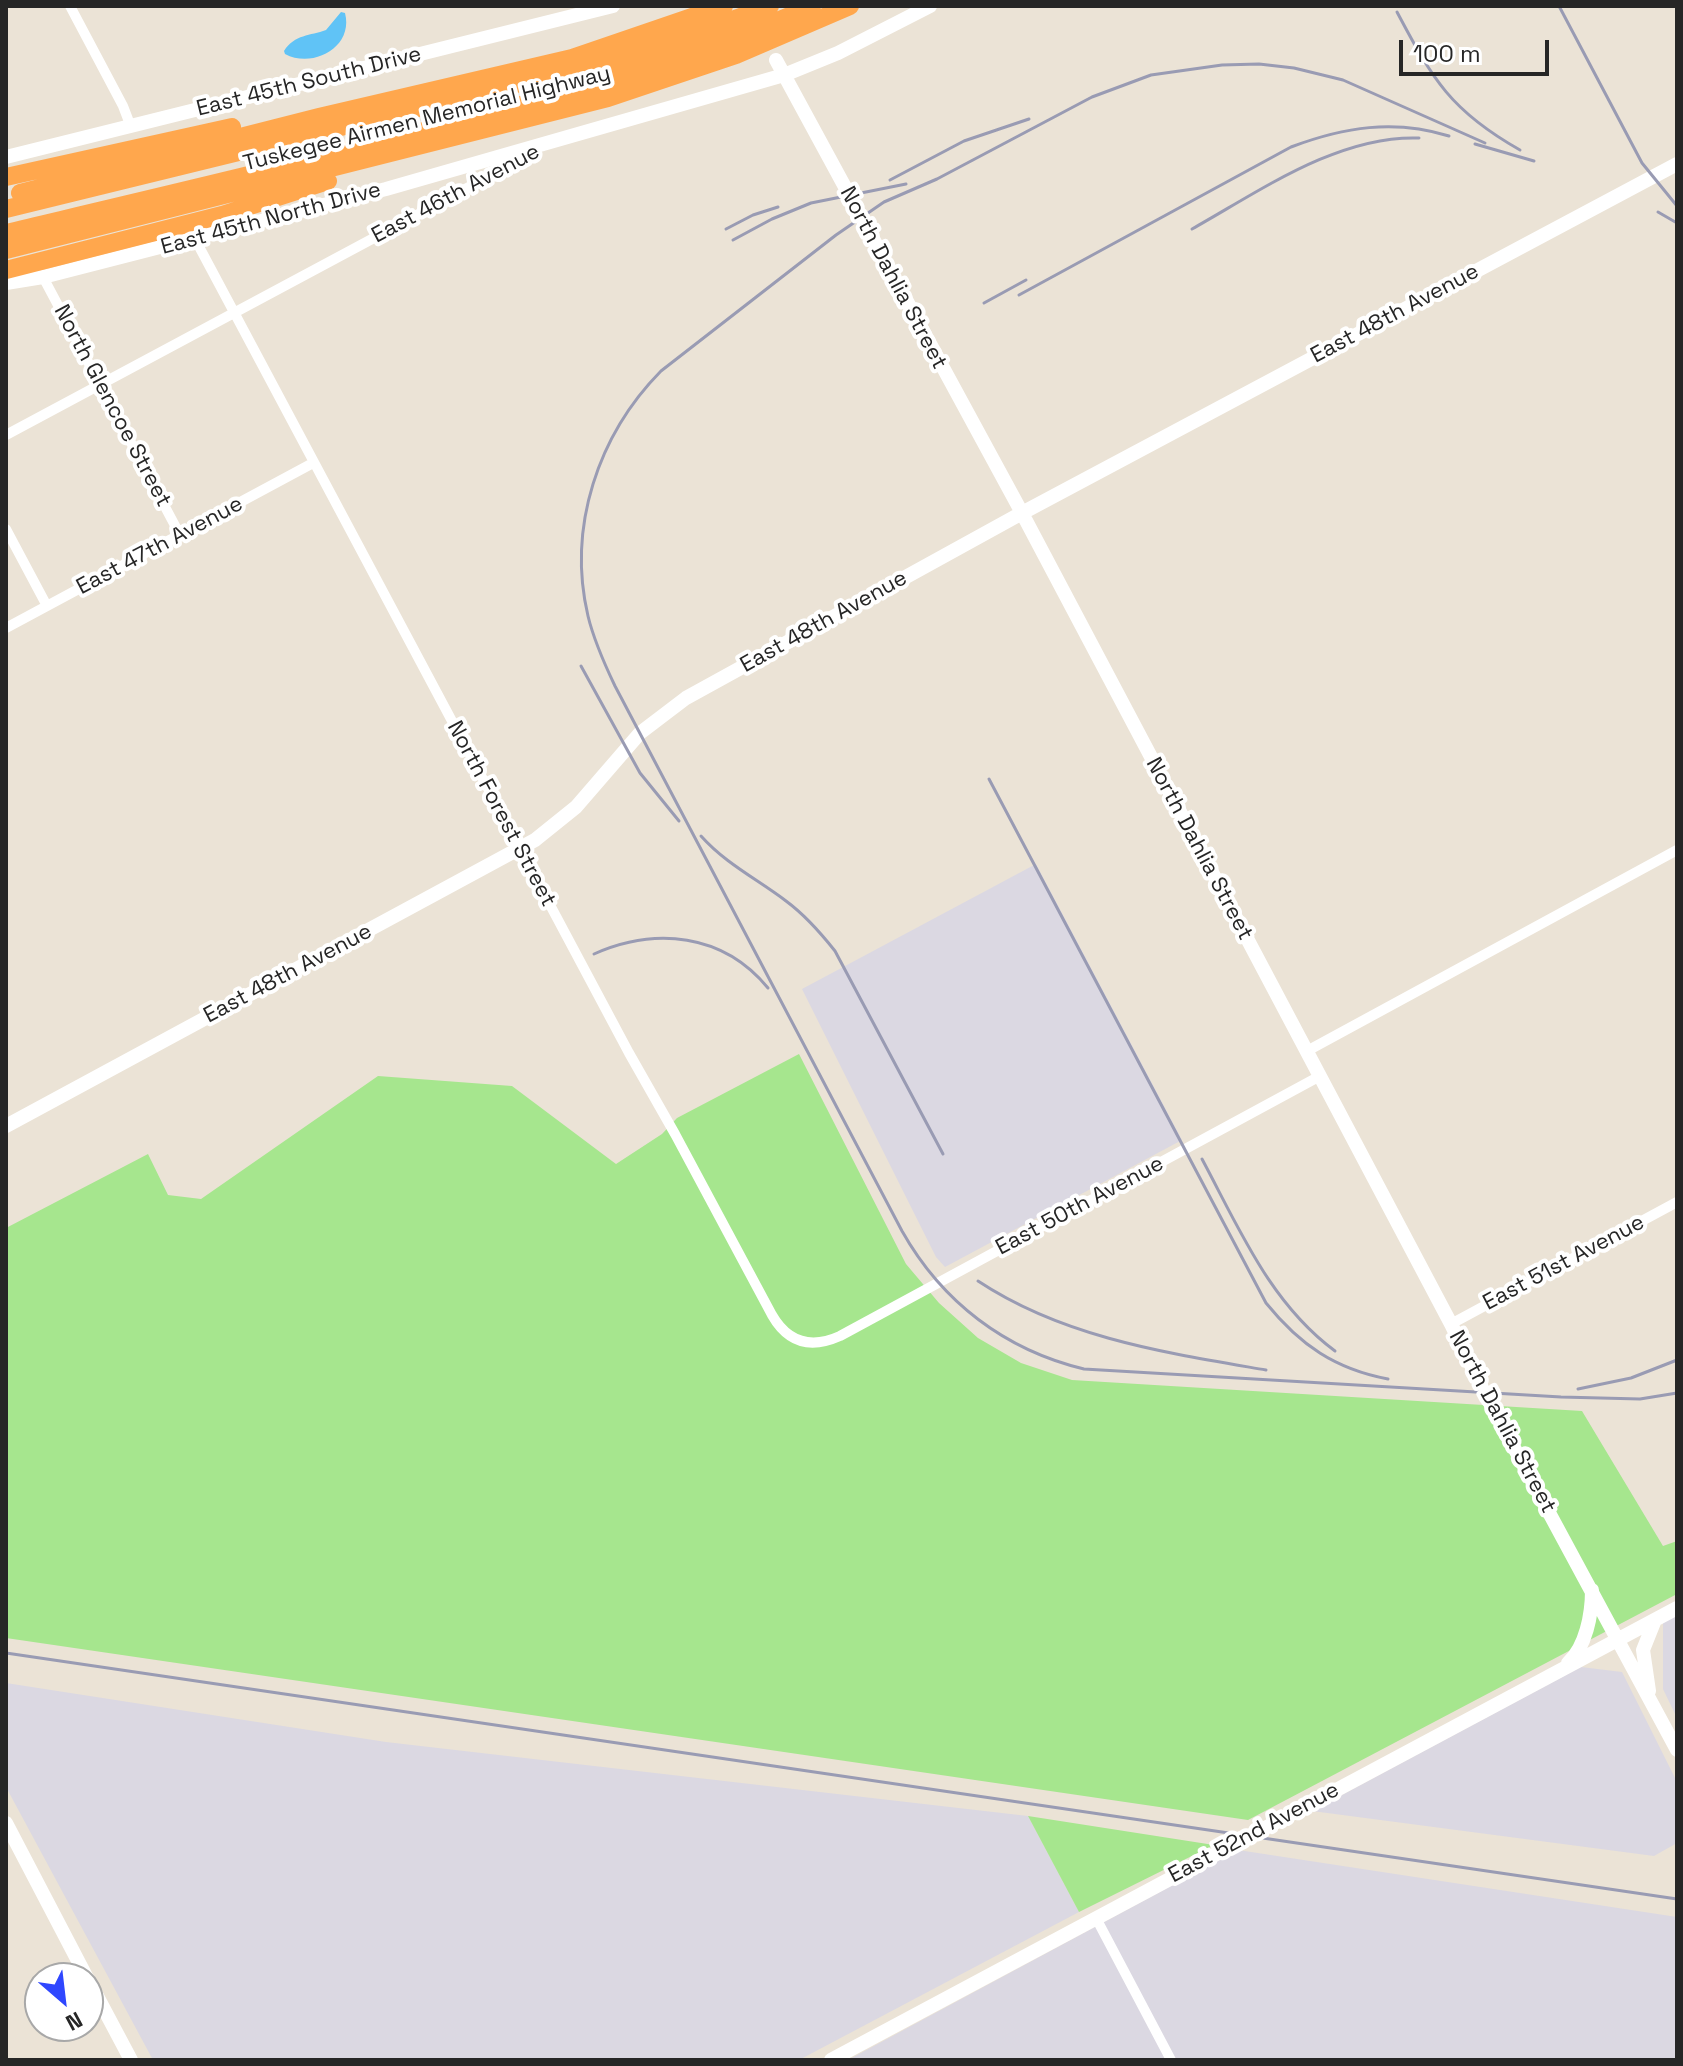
<!DOCTYPE html>
<style>
body{margin:0}
#map{position:relative;width:1683px;height:2066px;overflow:hidden;background:#ebe3d6;font-family:"Space Grotesk",sans-serif}
canvas{display:block}
.frame{position:absolute;inset:0;border:8px solid #262626;pointer-events:none}
.north{position:absolute;left:24px;top:1962px;width:80px;height:80px;box-sizing:border-box;background:#fff;border:2px solid #a8a8a8;border-radius:50%;rotate:152deg;font-size:22px;font-weight:700;line-height:32px;text-align:center;color:#262626}
.north::after{content:'';display:block;margin:auto;width:28px;height:36px;background:#2f47ff;clip-path:polygon(50% 0,100% 100%,50% 72%,0 100%)}
.scale{position:absolute;left:1399px;top:40px;width:150px;height:36px;box-sizing:border-box;border:4px solid #262626;border-top:0;padding-left:10px;font-size:24px;line-height:28px;white-space:nowrap;color:#262626;-webkit-text-stroke:6px #fff;paint-order:stroke}
</style>
<div id="map">
<canvas width="1683" height="2066"></canvas>
<div class="frame"></div>
<div class="north">N</div>
<div class="scale">100 m</div>
</div>
<script>
const g = document.querySelector('canvas').getContext('2d');
g.lineJoin = 'round';
function paint(path, color) { g.fillStyle = color; g.fill(path, 'evenodd'); }
function trace(path, color, width, dash) { g.strokeStyle = color; g.lineWidth = width; g.lineCap = dash ? 'butt' : 'round'; g.setLineDash(dash || []); g.stroke(path); }
function drawText(font, color, halo, rows, align = 'center') {
  g.font = font + ' "Space Grotesk",sans-serif'; g.lineWidth = 8; g.setLineDash([]); g.textBaseline = 'middle'; g.strokeStyle = halo; g.fillStyle = color; for (const [text, x, y, turn = 0] of rows) {
    g.save(); g.translate(x, y); g.rotate((+turn || 0) * Math.PI / 180); g.textAlign = isNaN(turn) ? turn : align; if (halo) g.strokeText(text, 0, 0); g.fillText(text, 0, 0); g.restore();
  }
}
paint(new Path2D(`
 M1036,864L1182,1140L945,1267L936,1257L802,989Z
 M1677,1615V1718L1663,1689V1622Z
 M1581,1667L1622,1672L1677,1782V1843L1654,1856L1312,1811Z
 M6,1683L386,1742L1028,1816L1079,1912L799,2060H153L6,1787Z
 M1238,1850L1677,1917V2060H848Z`), '#dbd8e2');
paint(new Path2D(`
 M799,1054L906,1264L939,1303L978,1338L1021,1363L1072,1380L1582,1411L1663,1546L1677,1541V1594L1248,1820L6,1638V1228L148,1154L168,1195L201,1199L378,1076L512,1086L616,1164L662,1134L677,1118Z
 M1028,1816L1214,1845L1079,1912Z`), '#a6e68e');
paint(new Path2D(`
 M341,12L345,13C354,47 313,69 285,54L284,51C295,34 310,36 326,30Z`), '#60c3f6');
trace(new Path2D(`
 M70,6L123,106L131,127
 M195,239L629,1053L675,1134L772,1315C788,1343 811,1349 840,1336L1320,1076
 M43,277L180,535
 M6,435L484,179L529,151
 M6,529L47,606
 M6,628L313,463
 M1307,1051L1677,850
 M1451,1324L1677,1202
 M1096,1918L1171,2060`), '#fff', 10);
trace(new Path2D(`
 M776,60L1022,513L1451,1324L1484,1392L1677,1750
 M6,157L613,6
 M6,283L43,277L386,189L784,75L838,53L930,6
 M6,1126L535,840L576,807L640,733L686,698L1022,513L1677,164
 M1568,1663C1586,1647 1592,1614 1592,1590
 M1649,1691L1643,1650L1655,1620
 M6,1823L87,1978
 M88,1979L131,2060
 M831,2060L1677,1608`), '#fff', 14);
trace(new Path2D(`
 M6,177L232,127
 M20,193L319,117L572,58L724,6
 M6,209L610,61L673,42L770,6
 M6,233C166,195 325,158 484,115C596,85 706,54 812,6
 M6,250L608,98L736,55L850,6
 M6,270L222,215L328,181`), '#ffa74d', 18);
trace(new Path2D(`
 M1559,6L1642,163L1677,206
 M1397,12C1433,80 1451,111 1520,150
 M1485,143L1343,80L1294,68L1259,64L1222,65L1151,75L1092,97L937,179L884,202L836,235L661,371C598,435 567,527 588,616C594,641 604,663 615,686L902,1231C942,1302 1005,1350 1084,1369L1561,1397L1640,1399L1677,1393
 M1475,144L1534,161
 M890,180L964,141L1029,119
 M1658,212L1677,223
 M726,229L753,215L778,207
 M1192,229C1260,191 1338,135 1419,138
 M733,240L772,219L811,203L906,184
 M1019,295L1291,147C1344,127 1394,119 1449,136
 M984,303L1026,280
 M581,666L640,773L679,821
 M989,779L1266,1303C1300,1345 1335,1369 1388,1379
 M701,836C726,864 757,879 786,901C805,915 820,932 835,951L943,1154
 M594,954C655,927 723,933 768,988
 M1202,1159C1239,1228 1270,1303 1335,1351
 M978,1281C1064,1338 1167,1353 1266,1370
 M1578,1389L1631,1378L1677,1360
 M6,1653L1677,1899`), '#999bb3', 3);
drawText('22px', '#262626', '#fff', [
 ["East 45th South Drive",309,82,-14],
 ["Tuskegee Airmen Memorial Highway",427,119,-14],
 ["East 46th Avenue",456,194,-28],
 ["East 45th North Drive",271,219,-15],
 ["North Dahlia Street",893,278,62],
 ["East 48th Avenue",1395,314,-28],
 ["North Glencoe Street",112,406,62],
 ["East 47th Avenue",160,546,-28],
 ["East 48th Avenue",824,622,-29],
 ["North Forest Street",501,814,62],
 ["North Dahlia Street",1199,849,62],
 ["East 48th Avenue",288,974,-28],
 ["East 50th Avenue",1080,1206,-28],
 ["East 51st Avenue",1564,1263,-28],
 ["North Dahlia Street",1502,1422,62],
 ["East 52nd Avenue",1254,1833,-28]
]);
</script>
